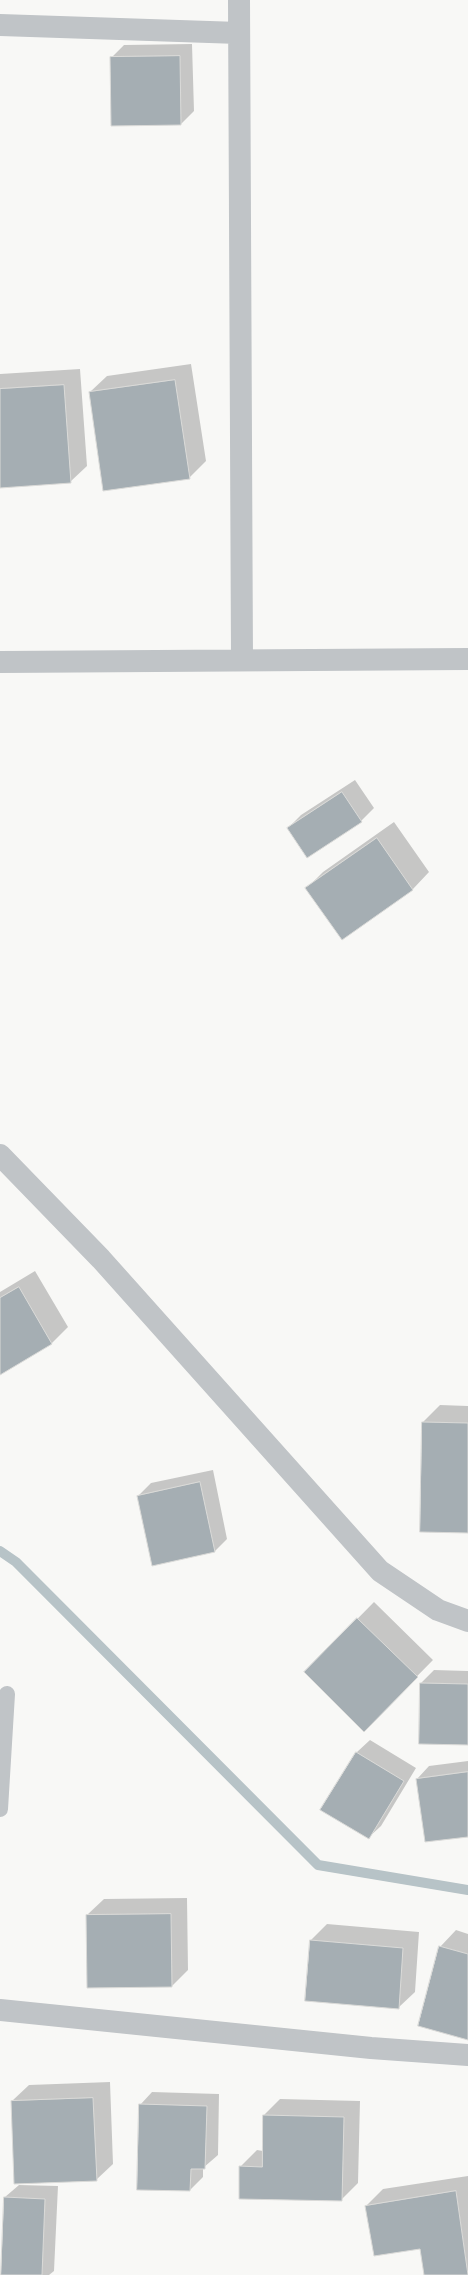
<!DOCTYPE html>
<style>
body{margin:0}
canvas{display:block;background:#f8f8f6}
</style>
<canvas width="468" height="2275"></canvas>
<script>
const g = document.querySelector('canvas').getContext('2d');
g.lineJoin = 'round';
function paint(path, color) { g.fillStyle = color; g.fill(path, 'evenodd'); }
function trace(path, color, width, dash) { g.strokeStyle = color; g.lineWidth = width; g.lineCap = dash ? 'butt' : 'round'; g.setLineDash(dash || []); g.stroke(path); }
paint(new Path2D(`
 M192,44L194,111L181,124L111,58L124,45Z
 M191,364L206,461L189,478L90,392L107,376Z
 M80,369L87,466L70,482L0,487V374Z
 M355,780L374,808L361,821L307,857L288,828L301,815Z
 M394,822L429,872L413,889L342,939L307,888L323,872Z
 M35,1271L68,1327L52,1343L0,1374V1292Z
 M440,1405L468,1406V1532L421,1531L423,1422Z
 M213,1470L227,1539L215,1551L138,1496L151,1483Z
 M374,1602L433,1660L364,1730L305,1672Z
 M434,1670L468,1671V1744L421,1683Z
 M370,1740L416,1768L381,1826L368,1838L322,1809L357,1752Z
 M468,1761V1836L417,1779L429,1766Z
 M187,1898L188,1970L172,1986L87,1915L104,1899Z
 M327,1924L419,1932L415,1992L398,2008L310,1941Z
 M456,1930L468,1934V2039L440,1947Z
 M110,2082L113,2164L96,2180L12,2101L29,2085Z
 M152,2092L219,2094L218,2155L203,2168V2177L190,2190L140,2105Z
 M280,2099L360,2101L358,2183L341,2200L240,2167L257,2150L263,2151L264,2115Z
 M468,2176V2275H425L421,2248L366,2206L383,2189Z
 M19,2185L58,2186L54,2271L49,2275H2L5,2197Z`), '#0003');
trace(new Path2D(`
 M0,1551L16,1562L318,1865L468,1890`), '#b7c3c7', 10);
const building = new Path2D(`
 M180,56L181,125L111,126L110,57Z
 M175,380L190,479L103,491L89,392Z
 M64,385L71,483L0,488V389Z
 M342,792L362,822L307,858L287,828Z
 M377,838L413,890L342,940L305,888Z
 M19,1287L52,1344L0,1375V1298Z
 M422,1422L468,1423V1533L420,1532Z
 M200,1482L215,1552L152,1566L137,1496Z
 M357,1618L418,1677L364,1732L304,1672Z
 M420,1683L468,1684V1745L419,1744Z
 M356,1752L404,1781L369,1839L320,1810Z
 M468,1772V1837L425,1842L416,1779Z
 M171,1914L172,1987L87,1988L86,1915Z
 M310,1940L403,1948L399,2009L305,2001Z
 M439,1946L468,1954V2040L418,2026Z
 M93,2098L97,2181L14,2184L11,2101Z
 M139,2104L207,2106L205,2169H191L190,2191L137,2190Z
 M263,2115L344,2117L342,2201L239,2199V2166L262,2167Z
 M456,2191L468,2275H424L420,2249L374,2256L365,2206Z
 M4,2197L45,2199L42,2275H1Z`);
paint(building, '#a5aeb3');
trace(building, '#dadad8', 1);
trace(new Path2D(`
 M0,1809L7,1694`), '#c0c4c7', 16);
trace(new Path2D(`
 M239,0L242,659
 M0,25L239,33
 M0,662L468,659
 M0,1155L101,1259L380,1571L438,1610L468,1621
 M0,2010L371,2048L468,2055`), '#c0c4c7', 22);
</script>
